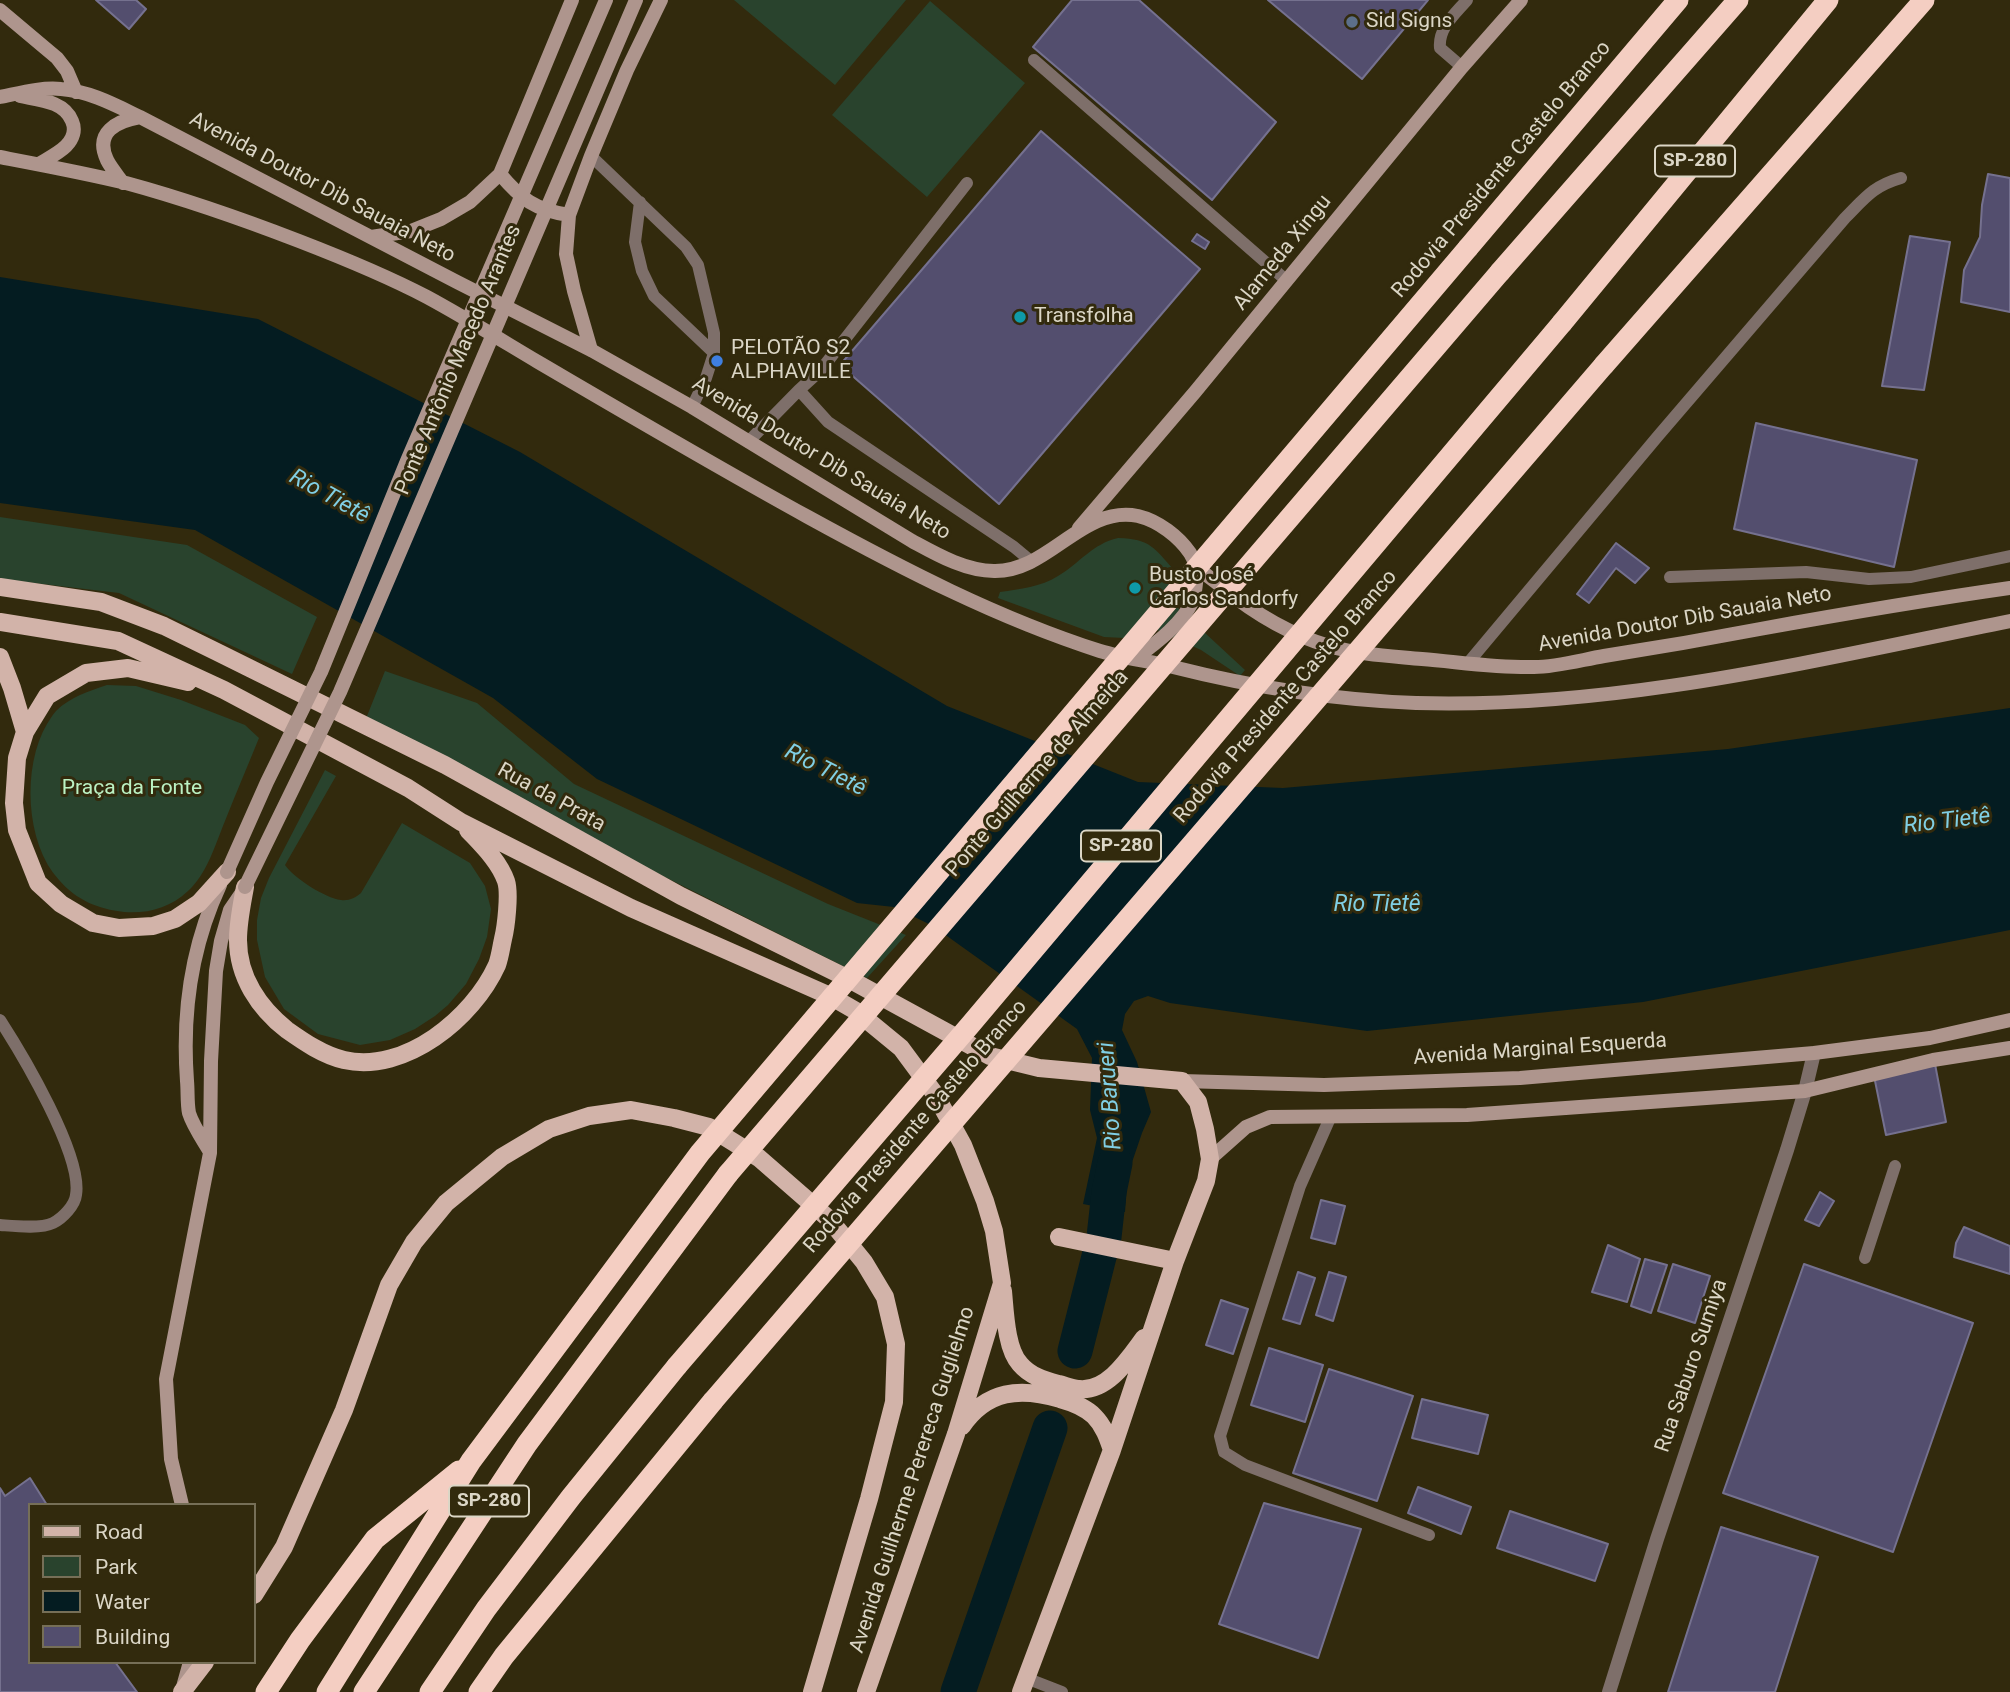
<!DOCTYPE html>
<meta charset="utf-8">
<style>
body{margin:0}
#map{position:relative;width:2010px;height:1692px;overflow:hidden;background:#322a0d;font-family:Roboto,sans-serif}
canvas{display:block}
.legend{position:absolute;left:28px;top:1503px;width:228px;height:161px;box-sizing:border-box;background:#322a0d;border:2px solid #766f57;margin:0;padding:9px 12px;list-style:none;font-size:21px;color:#dbd6c6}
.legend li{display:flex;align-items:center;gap:14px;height:35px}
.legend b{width:35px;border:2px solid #766f57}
</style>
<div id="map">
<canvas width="2010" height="1692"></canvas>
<ul class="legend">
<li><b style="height:9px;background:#d2b3a9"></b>Road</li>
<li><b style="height:19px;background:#29432d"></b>Park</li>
<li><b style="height:19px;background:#041c21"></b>Water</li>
<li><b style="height:19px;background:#534e6e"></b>Building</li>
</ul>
</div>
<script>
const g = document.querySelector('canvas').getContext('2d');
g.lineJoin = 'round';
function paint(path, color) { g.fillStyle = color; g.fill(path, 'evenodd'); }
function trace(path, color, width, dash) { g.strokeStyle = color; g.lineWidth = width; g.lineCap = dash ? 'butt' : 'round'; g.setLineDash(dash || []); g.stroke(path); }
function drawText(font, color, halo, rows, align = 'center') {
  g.font = font + ' Roboto,sans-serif'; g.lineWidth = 6; g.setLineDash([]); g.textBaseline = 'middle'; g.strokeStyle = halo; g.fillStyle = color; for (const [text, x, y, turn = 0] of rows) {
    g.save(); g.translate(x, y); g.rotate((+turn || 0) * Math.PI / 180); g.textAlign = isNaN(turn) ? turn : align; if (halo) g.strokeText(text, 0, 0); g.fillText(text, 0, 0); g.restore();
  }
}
paint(new Path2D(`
 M734,0H906L835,85Z
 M930,1L1025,83L927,197L832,115Z
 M0,517L187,545L317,617L292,674L119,593L0,579Z
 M1118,538C1151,539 1154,548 1174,570C1181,577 1189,582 1197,588L1177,607L1245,670L1240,676L1201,650L1155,629L1125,638L1104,637L998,598L1000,592C1020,589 1041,587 1058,576C1080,563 1092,544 1118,538Z
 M385,671L477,703L574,784L828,904L906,935L867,978L363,726Z
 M107,685L136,686L181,700L245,725L259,738C248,765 236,793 225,821C215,845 207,874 188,891C170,908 147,914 124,912C98,909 76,900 59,880C25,843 22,766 47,724C50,720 52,715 56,711C70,697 89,691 107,685Z
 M325,770L336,776L285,865C294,878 325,898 341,900C349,901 355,898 361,893L402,823L470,863L485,886L491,909L487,937L479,959L466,984L448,1005L435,1016L415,1029L390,1040L360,1045L318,1034L284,1009L265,977L257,940V920L261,898L269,878Z`), '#29432d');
paint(new Path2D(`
 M0,277L258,319L520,452L947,706L1138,782L1283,788L1728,749L2010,708V930L1643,1002L1367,1031L1170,1003L1148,996L1134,1001L1125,1014L1122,1030L1137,1062L1151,1112L1142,1133L1128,1174L1125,1212L1083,1204L1097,1138L1090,1110L1092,1058L1077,1029L933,926L894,907L857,903L597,779L493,698L195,530L0,503Z`), '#041c21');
trace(new Path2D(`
 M1075,1351L1104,1237L1109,1192L1115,1163
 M958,1692L1050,1428`), '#041c21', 35);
const building = new Path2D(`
 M96,0H136L146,9L129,29Z
 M1072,0H1139L1276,122L1212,200L1033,47Z
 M1268,0H1428L1362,79Z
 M1041,131L1200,269L999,504L840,365Z
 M1988,174L2010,178V312L1961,302L1964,270L1980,237L1982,205Z
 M1197,234L1209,242L1205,249L1192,241Z
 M1910,236L1950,242L1924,390L1882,386Z
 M1756,423L1917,460L1894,567L1734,529Z
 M1616,543L1649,568L1635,583L1616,568L1589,603L1577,594Z
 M1935,1064L1946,1122L1886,1135L1874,1076Z
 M1820,1192L1834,1201L1819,1226L1805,1220Z
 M1321,1200L1345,1206L1335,1244L1311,1238Z
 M1964,1227L2010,1246V1274L1954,1257L1956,1243Z
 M1608,1245L1640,1259L1627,1302L1592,1292Z
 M1645,1259L1667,1265L1651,1313L1631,1306Z
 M1673,1264L1710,1276L1695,1323L1658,1311Z
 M1804,1264L1973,1323L1893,1552L1723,1493Z
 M1298,1272L1315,1278L1300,1324L1283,1319Z
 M1329,1272L1346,1277L1333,1321L1316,1315Z
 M1221,1300L1248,1309L1233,1354L1206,1345Z
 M1269,1348L1323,1365L1305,1422L1251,1405Z
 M1329,1369L1413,1396L1377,1501L1293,1473Z
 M1422,1399L1488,1415L1478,1454L1412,1438Z
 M30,1478L47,1505H30V1662H115L137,1692H0V1488L5,1496Z
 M1418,1487L1471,1507L1461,1534L1408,1513Z
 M1264,1503L1361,1529L1318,1658L1219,1624Z
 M1510,1511L1608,1544L1595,1581L1497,1548Z
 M1721,1527L1818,1557L1775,1692H1668Z`);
paint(building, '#534e6e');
trace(building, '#75718f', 2);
trace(new Path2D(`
 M1034,60L1287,281
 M1462,67L1440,48C1438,28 1455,14 1467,0
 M591,156L686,247L698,265L714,333V353L706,378L692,407
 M967,183L820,371L799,390L828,422L1014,547L1032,562
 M640,202L635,242L642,271L654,296L714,353
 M748,442L799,390
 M1670,577L1806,572L1869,579L1911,577L2010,556
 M1468,663L1658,436L1845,218C1865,198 1873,186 1901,178
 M0,1020C22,1054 83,1156 76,1195C75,1205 63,1218 53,1223C41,1229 14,1226 0,1225
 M1330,1118L1300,1186L1220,1436L1224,1452L1245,1465L1429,1535
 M1865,1258L1895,1166
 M1026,1678L1062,1692`), '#7e6f6a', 12);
trace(new Path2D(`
 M1609,1692L1657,1539L1787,1150L1805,1091L1814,1053`), '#7e6f6a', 14);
trace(new Path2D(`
 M0,10L57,58L67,71L76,92
 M20,96C39,100 64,101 72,121C76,130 73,139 66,146C59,153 47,159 39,164
 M0,97C20,93 41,87 61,89C89,91 115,105 140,117L457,282L591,350L692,407L912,541C936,554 965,571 994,571C1049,572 1082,505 1138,516C1159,521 1179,537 1190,553C1193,558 1195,564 1199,568C1205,575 1215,581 1222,587C1255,614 1288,634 1329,646C1360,655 1390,656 1422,659C1459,662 1497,668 1534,667C1557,667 1581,660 1604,656C1656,648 1708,639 1760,629C1843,614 1926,600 2010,588
 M0,157C42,165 85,173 126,183C185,199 242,219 299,241C343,258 385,275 427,297C464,317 501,340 538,362C627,414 717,467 808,517C901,568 997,618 1100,651C1123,658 1148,661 1173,667C1252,687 1334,700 1416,703C1617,709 1815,660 2010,621
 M500,174C521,199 535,210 569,215
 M123,183C118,176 111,168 107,160C94,132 117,121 140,117
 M371,237L411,231L441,219L470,202L500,174L572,0
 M591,350L574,291L566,254L569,215L591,156L627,70L661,0
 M1079,528L1195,392L1462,67L1521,0
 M1136,658C1155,644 1186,621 1194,597C1196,588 1196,578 1198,569
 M1182,1081L1324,1085L1520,1078L1814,1053L1930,1038L2010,1020
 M210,1152C203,1140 193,1126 189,1113C187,1103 188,1091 187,1081C182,1013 191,947 220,885
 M1210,1159L1246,1127L1270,1117L1467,1115L1805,1091L1933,1060L2010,1048
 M182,1505L171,1459L166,1379L210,1153L211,1061L216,971L221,941L230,910L243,891
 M183,1687L190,1662`), '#ae958d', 14);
trace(new Path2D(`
 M0,587L101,602L164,626L215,651L445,765L681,896L849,979L990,1056L1039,1068L1182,1081L1198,1102L1205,1129L1210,1159L1206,1181L1175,1261L1112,1450L1021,1692
 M0,622L118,641L224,690L408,788L461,822L631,908L830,996L856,1011L901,1048L935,1094L963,1145L985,1201L994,1231L1002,1283L956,1434L866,1692
 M0,657L12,688L25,732
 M188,682L128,668L86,673L47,696L25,732L17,758L14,803L17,830L38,883L61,904L93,923L119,928L153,926L175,919L199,903L227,872
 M245,887C242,904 238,922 238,940C238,977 259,1008 287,1030C304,1042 323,1055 344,1060C405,1074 473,1018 497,965C500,957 501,948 503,939C506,927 510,893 506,881C499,861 482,845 468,830
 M1059,1237L1175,1261
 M1003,1291C1005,1312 1006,1349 1020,1364C1030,1376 1044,1380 1058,1384C1064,1385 1072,1389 1079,1389C1108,1392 1129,1358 1144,1338
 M962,1426C987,1390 1020,1387 1060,1399C1071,1402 1086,1408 1094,1416C1104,1426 1108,1438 1112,1450
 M254,1595L284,1547L344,1410L389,1285L414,1242L446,1203L502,1157L549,1129L589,1116L631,1110L674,1118L709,1127L759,1158L829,1219L864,1262L885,1297L896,1344L894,1402L869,1499L812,1692
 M182,1692L205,1662`), '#d2b3a9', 18);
trace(new Path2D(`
 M1468,248L1678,0
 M1500,272L1738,0
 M1562,323L1828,0
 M1604,365L1924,0
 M266,1692L300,1640L375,1539L459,1471
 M327,1692L471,1461L588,1304
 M364,1692L527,1444L728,1174
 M430,1692L486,1609L571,1497L677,1366
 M479,1692L504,1656L713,1401`), '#f4cec2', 21);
trace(new Path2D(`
 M227,872L267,782L321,672L407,461L606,0
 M245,887L340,692L636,0`), '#ae958d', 14);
trace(new Path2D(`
 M728,1174L1500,272
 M588,1304L700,1153L1468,248
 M677,1366L971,1024L1562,323
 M713,1401L1604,365`), '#f4cec2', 21);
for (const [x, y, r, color] of [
 [1352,22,7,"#5c6f8a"],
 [1020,317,7,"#0f9aa8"],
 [717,361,7,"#3f7fe0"],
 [1135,588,7,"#0f9aa8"]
]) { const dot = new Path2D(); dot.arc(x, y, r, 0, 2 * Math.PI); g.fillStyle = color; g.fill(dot); trace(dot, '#322a0d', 2.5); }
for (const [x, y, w] of [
 [1695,161,80],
 [1121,846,80],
 [489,1501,80]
]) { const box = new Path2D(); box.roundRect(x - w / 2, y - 15.5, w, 31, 5); g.fillStyle = '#322a0d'; g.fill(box); trace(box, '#dbd6c6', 2); }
drawText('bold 19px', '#dbd6c6', null, [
 ["SP-280",1695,161],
 ["SP-280",1121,846],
 ["SP-280",489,1501]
]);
drawText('21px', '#dbd6c6', '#322a0d', [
 ["Sid Signs",1366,22],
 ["Transfolha",1034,317],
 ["PELOTÃO S2",731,349],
 ["ALPHAVILLE",731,373],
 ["Busto José",1149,576],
 ["Carlos Sandorfy",1149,600]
], 'left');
drawText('21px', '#dbd6c6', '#322a0d', [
 ["Rodovia Presidente Castelo Branco",1502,170,-50],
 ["Avenida Doutor Dib Sauaia Neto",322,188,28],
 ["Alameda Xingu",1283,253,-51],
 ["Ponte Antônio Macedo Arantes",459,360,-67],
 ["Avenida Doutor Dib Sauaia Neto",821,459,31],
 ["Avenida Doutor Dib Sauaia Neto",1685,620,-10],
 ["Rodovia Presidente Castelo Branco",1286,697,-49],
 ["Ponte Guilherme de Almeida",1038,774,-49],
 ["Rua da Prata",551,798,29],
 ["Avenida Marginal Esquerda",1540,1050,-4],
 ["Rodovia Presidente Castelo Branco",916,1127,-49],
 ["Rua Saburo Sumiya",1692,1366,-71],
 ["Avenida Guilherme Perereca Guglielmo",913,1480,-72]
]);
drawText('21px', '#bbf1c3', '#322a0d', [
 ["Praça da Fonte",132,789]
]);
drawText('italic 23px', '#80cfe4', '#322a0d', [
 ["Rio Tietê",329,497,29],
 ["Rio Tietê",825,771,27],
 ["Rio Tietê",1947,822,-7],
 ["Rio Tietê",1377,905],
 ["Rio Barueri",1111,1096,-94]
]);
</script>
